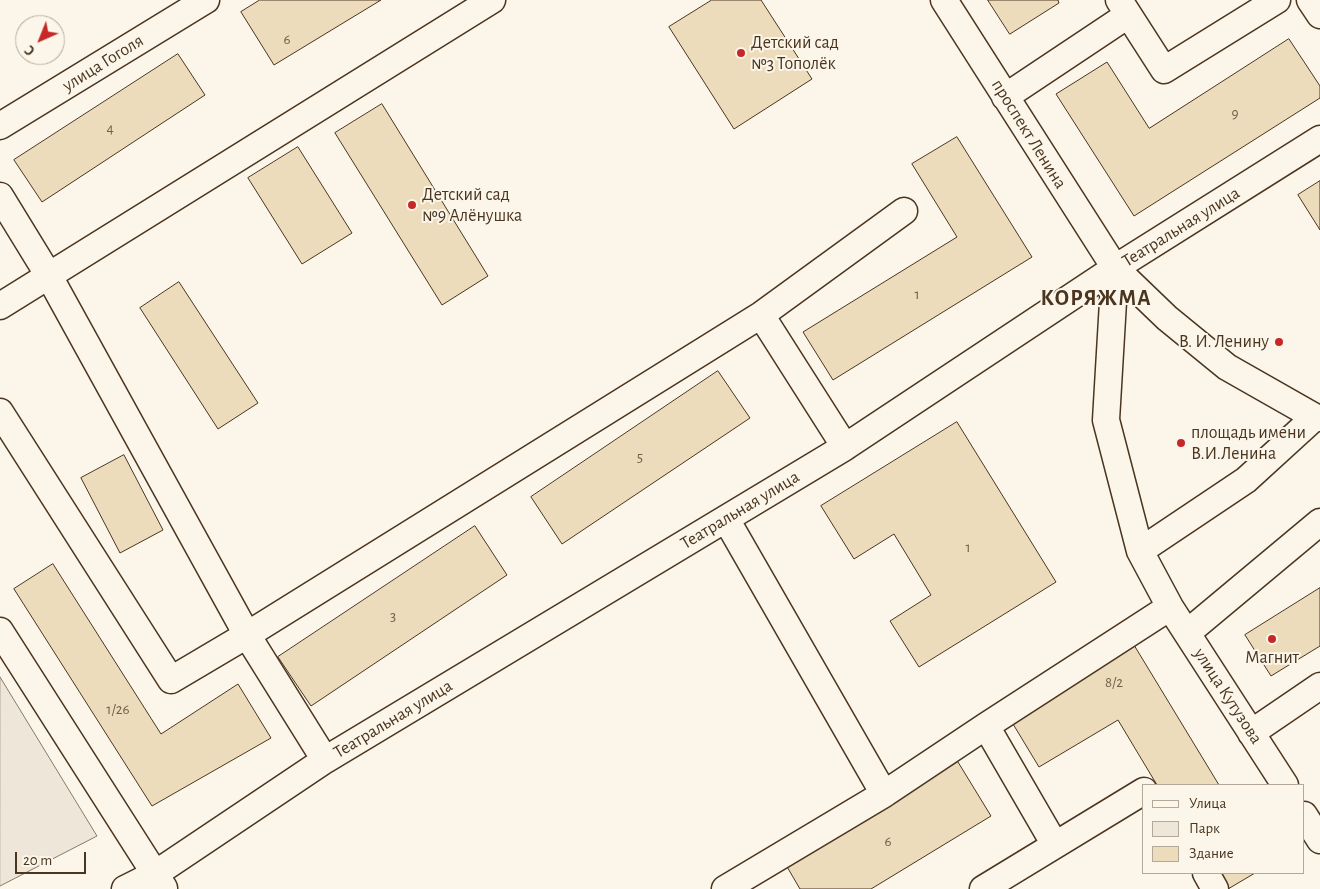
<!DOCTYPE html>
<meta charset="utf-8">
<style>
body{margin:0}
#map{position:relative;width:1320px;height:889px;overflow:hidden;background:#fbf6e9;font-family:"Alegreya Sans",sans-serif}
canvas{display:block}
.legend{position:absolute;left:1142px;top:784px;width:162px;height:90px;box-sizing:border-box;background:#fbf6e9;border:1px solid #b4a999;margin:0;padding:6px 9px;list-style:none;font-size:15px;color:#4a3520}
.legend li{display:flex;align-items:center;gap:10px;height:25px}
.legend b{width:25px;border:1px solid #b4a999}
.north{position:absolute;left:15px;top:15px;width:50px;height:50px;box-sizing:border-box;background:#fbf6e9;border:1px solid #b4a999;border-radius:50%;rotate:224deg;font-size:14px;font-weight:700;line-height:20px;text-align:center;color:#4a3520}
.north::after{content:'';display:block;margin:auto;width:18px;height:22px;background:#c62828;clip-path:polygon(50% 0,100% 100%,50% 72%,0 100%)}
.scale{position:absolute;left:15px;top:852px;width:71px;height:22px;box-sizing:border-box;border:2px solid #4a3520;border-top:0;padding-left:6px;font-size:15px;line-height:18px;white-space:nowrap;color:#4a3520;-webkit-text-stroke:4px #fbf6e9;paint-order:stroke}
</style>
<div id="map">
<canvas width="1320" height="889"></canvas>
<ul class="legend">
<li><b style="height:6px;background:#fbf6e9"></b>Улица</li>
<li><b style="height:14px;background:#ede6d9"></b>Парк</li>
<li><b style="height:14px;background:#ecdcbc"></b>Здание</li>
</ul>
<div class="north">С</div>
<div class="scale">20 m</div>
</div>
<script>
const g = document.querySelector('canvas').getContext('2d');
g.lineJoin = 'round';
function paint(path, color) { g.fillStyle = color; g.fill(path, 'evenodd'); }
function trace(path, color, width, dash) { g.strokeStyle = color; g.lineWidth = width; g.lineCap = dash ? 'butt' : 'round'; g.setLineDash(dash || []); g.stroke(path); }
function drawText(font, color, halo, rows, align = 'center') {
  g.font = font + ' "Alegreya Sans",sans-serif'; g.lineWidth = 4; g.setLineDash([]); g.textBaseline = 'middle'; g.strokeStyle = halo; g.fillStyle = color; for (const [text, x, y, turn = 0] of rows) {
    g.save(); g.translate(x, y); g.rotate((+turn || 0) * Math.PI / 180); g.textAlign = isNaN(turn) ? turn : align; if (halo) g.strokeText(text, 0, 0); g.fillText(text, 0, 0); g.restore();
  }
}
const green = new Path2D(`
 M0,677L97,836L0,886Z`);
paint(green, '#ede6d9');
trace(green, '#887966', 1);
const building = new Path2D(`
 M260,0H381L274,65L241,12Z
 M712,0H761L812,79L734,129L669,27Z
 M988,0H1058L1059,3L1010,34Z
 M1289,39L1320,86V98L1134,216L1056,94L1107,62L1149,128Z
 M178,54L205,95L42,202L14,160Z
 M382,104L488,276L442,305L335,133Z
 M957,137L1032,257L833,380L803,332L957,237L912,164Z
 M298,147L352,233L302,264L248,178Z
 M1320,181V230L1298,195Z
 M179,282L258,403L218,429L140,308Z
 M718,371L750,418L562,544L531,497Z
 M957,422L1056,582L919,667L890,621L931,595L894,534L854,559L821,506Z
 M124,455L163,530L120,553L81,478Z
 M475,526L507,575L311,706L278,657Z
 M53,564L161,734L238,684L271,738L152,806L14,589Z
 M1320,588V646L1271,676L1245,635Z
 M1134,645L1219,785H1157L1118,720L1039,767L1010,719Z
 M958,762L991,816L871,889H800L786,865Z
 M1210,873H1255L1228,889Z`);
paint(building, '#ecdcbc');
trace(building, '#4a3520', 1);
const minor = new Path2D(`
 M944,0L1115,268L1167,318L1227,367L1315,417L1320,418
 M1119,0L1164,70L1277,0
 M1310,0L1320,15
 M1005,97L1128,15
 M0,126L206,0
 M0,196L49,276L247,635L325,760
 M1115,268L1106,420L1140,551L1170,607L1285,785
 M0,306L492,0
 M761,315L845,447
 M0,412L171,680L247,635L761,315L904,211
 M726,519L884,794
 M1140,551L1246,480L1315,417
 M0,631L164,888
 M1187,633L1320,522
 M986,726L1055,845
 M1251,733L1320,686
 M1304,815L1320,840
 M1206,873L1215,889
 M125,889L155,874L325,760L845,447L1115,268L1320,139
 M725,889L884,794L986,726L1170,607
 M983,889L1144,791`);
trace(minor, '#4a3520', 29);
trace(minor, '#fbf6e9', 26);
for (const [x, y, r, color] of [
 [741,53,5,"#c62828"],
 [412,205,5,"#c62828"],
 [1279,342,5,"#c62828"],
 [1181,443,5,"#c62828"],
 [1272,639,5,"#c62828"]
]) { const dot = new Path2D(); dot.arc(x, y, r, 0, 2 * Math.PI); g.fillStyle = color; g.fill(dot); trace(dot, '#fbf6e9', 2); }
drawText('15px', '#725f47', null, [
 ["6",287,39],
 ["9",1235,113],
 ["4",110,128],
 ["1",917,294],
 ["5",640,457],
 ["1",968,547],
 ["3",393,616],
 ["8/2",1114,682],
 ["1/26",118,709],
 ["6",888,841]
]);
drawText('18px', '#4a3520', '#fbf6e9', [
 ["Детский сад",751,43],
 ["№3 Тополёк",751,64],
 ["Детский сад",422,195],
 ["№9 Алёнушка",422,216],
 ["В. И. Ленину",1269,342,"right"],
 ["площадь имени",1191,433],
 ["В.И.Ленина",1191,454],
 ["Магнит",1272,658,"center"]
], 'left');
drawText('18px', '#4a3520', '#fbf6e9', [
 ["улица Гоголя",103,63,-32],
 ["проспект Ленина",1029,134,58],
 ["Театральная улица",1181,227,-32],
 ["Театральная улица",740,510,-31],
 ["улица Кутузова",1228,696,57],
 ["Театральная улица",393,719,-31]
]);
g.letterSpacing = '1px';
drawText('bold 22px', '#4a3520', '#fbf6e9', [
 ["КОРЯЖМА",1096,298]
]);
g.letterSpacing = '0px';
</script>
